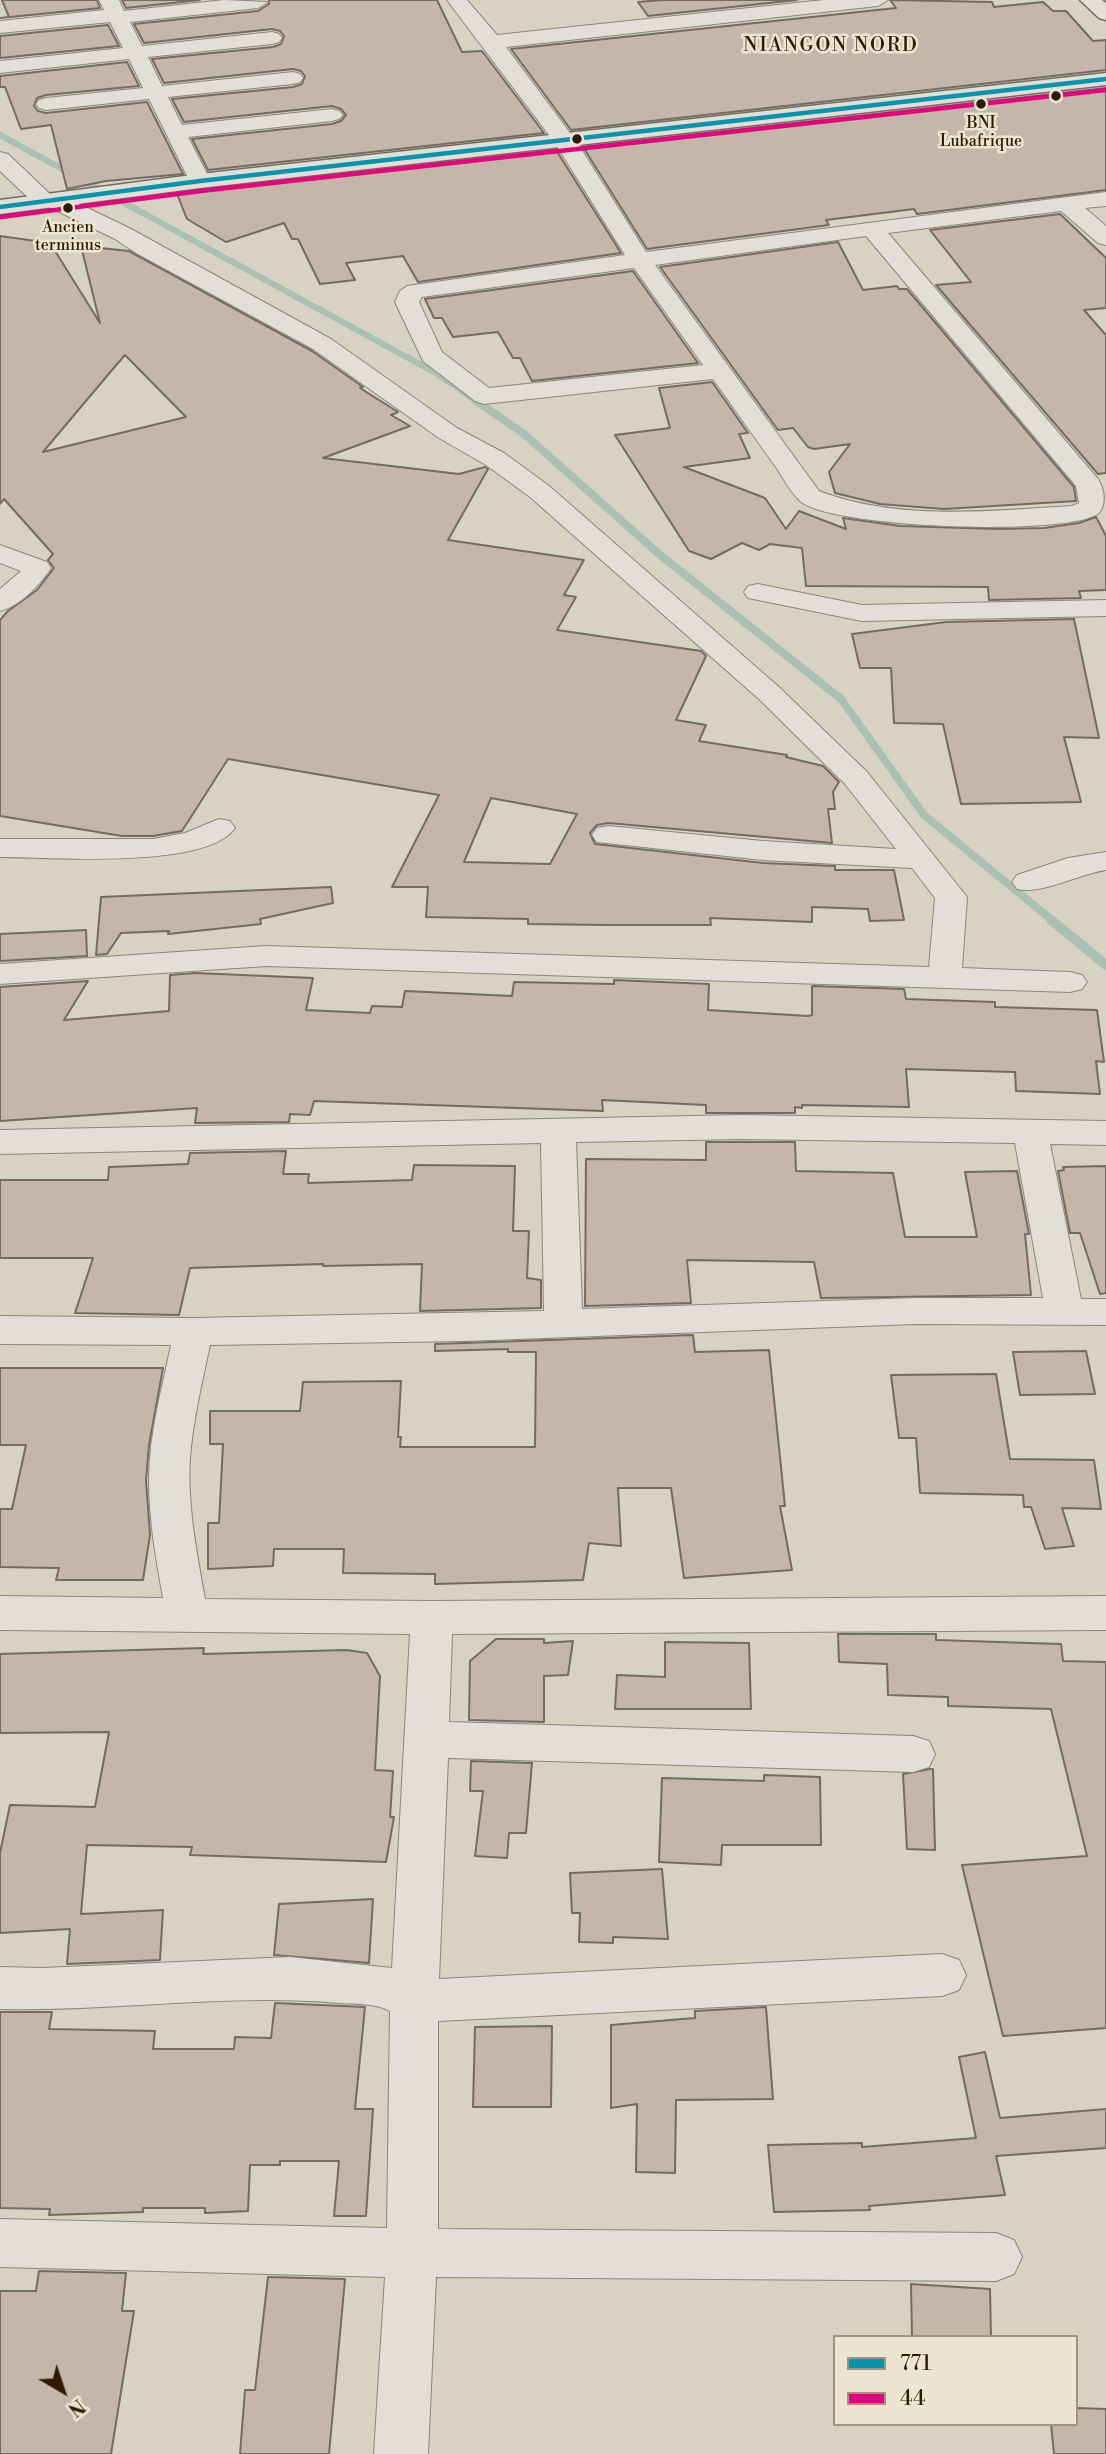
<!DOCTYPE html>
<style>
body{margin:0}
#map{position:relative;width:1106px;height:2454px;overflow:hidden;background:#d8d2c2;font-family:"Libre Bodoni",serif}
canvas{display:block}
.legend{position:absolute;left:833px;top:2335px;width:245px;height:91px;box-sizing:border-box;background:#ece5d1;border:2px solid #a0947e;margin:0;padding:9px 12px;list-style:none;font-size:21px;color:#2f1b02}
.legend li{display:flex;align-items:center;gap:14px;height:35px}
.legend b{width:35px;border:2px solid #a0947e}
.north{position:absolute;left:28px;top:2356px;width:70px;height:70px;-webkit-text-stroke:5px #ece5d1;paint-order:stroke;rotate:141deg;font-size:19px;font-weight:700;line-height:28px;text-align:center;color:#2f1b02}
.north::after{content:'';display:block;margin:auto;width:24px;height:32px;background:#2f1b02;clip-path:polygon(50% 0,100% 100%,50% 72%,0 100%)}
</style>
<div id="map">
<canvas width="1106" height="2454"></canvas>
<ul class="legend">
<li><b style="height:9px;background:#0794af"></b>771</li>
<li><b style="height:9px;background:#e5007d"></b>44</li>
</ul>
<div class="north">N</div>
</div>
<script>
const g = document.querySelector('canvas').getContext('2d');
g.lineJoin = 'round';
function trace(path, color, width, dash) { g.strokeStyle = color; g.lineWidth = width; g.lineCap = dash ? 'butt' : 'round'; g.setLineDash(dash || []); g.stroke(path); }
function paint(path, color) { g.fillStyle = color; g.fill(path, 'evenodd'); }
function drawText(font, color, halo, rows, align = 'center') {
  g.font = font + ' "Libre Bodoni",serif'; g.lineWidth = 5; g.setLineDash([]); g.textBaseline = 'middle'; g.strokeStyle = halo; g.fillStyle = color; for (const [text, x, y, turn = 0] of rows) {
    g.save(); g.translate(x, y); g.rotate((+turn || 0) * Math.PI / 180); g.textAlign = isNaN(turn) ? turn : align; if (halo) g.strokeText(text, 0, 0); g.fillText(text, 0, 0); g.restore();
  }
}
trace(new Path2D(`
 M0,135L436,373L479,403`), '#aac1b1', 6);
trace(new Path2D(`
 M476,401L523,433L659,554L841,699L924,815L1053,921`), '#aac1b1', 8);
trace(new Path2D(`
 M1051,920L1106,965`), '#aac1b1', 10);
const building = new Path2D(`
 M2,0H97L100,8L0,18L9,17Z
 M122,0H200L126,8Z
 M269,0H437L462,52L482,51L544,133L208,170L192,139L332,124L341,121L346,115L341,109L332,106L184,122L172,99L293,87L302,84L305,76L301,71L293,69L164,83L152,59L273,47L281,44L284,36L280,31L272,29L144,43L134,24L258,11L269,4Z
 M663,0H797L648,16L638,2Z
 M890,0L992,2L994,7L1043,2L1053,11H1066L1093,41L1106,40V70L571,130L511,49L896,8Z
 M108,25L119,46L0,58V36Z
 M127,62L139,86L46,95L37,98L34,106L38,111L46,113L147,102L183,174L106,181L67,189L51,125L21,129L5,87H0V76Z
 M1106,88V190L917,214L914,209L826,220L829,225L647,249L583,147Z
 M556,150L621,253L418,282L403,256L346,263L355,280L320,284L298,239H292L284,223L226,242L187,219L177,194Z
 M1060,214L1106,258V308L1084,310L1106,335V473L1098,474L936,285L971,282L930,230Z
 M0,236L50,243L100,323L81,246L129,251L312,351L363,387L360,388L398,412L391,415L410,426L323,458L459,474L485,467L488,469L448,540L584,560L564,595L576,597L557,630L701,651L706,656L676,720L706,725L699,741L787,755L786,757L823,766L839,782L833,792L835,809H828L832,843L608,823L597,825L590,833L595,844L763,863L835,866V870H894L904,920L870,921L868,909L812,907V922L710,918L711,925H609L528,924V919L426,917L428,887H392L439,795L228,759L182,831L153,836H122L0,816V620L8,611L37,590L54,568L48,560L53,554L4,499L0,504ZM125,355L186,417L43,452L112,370ZM491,798L577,814L550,864L464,862Z
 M838,242L863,290L897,286L899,289H907L1074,487L1076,501L944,509L880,504L835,493L829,472L850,444L814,449L808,447L793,428L778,430L660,267Z
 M633,271L698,363L532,381L520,358H513L498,332L453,337L442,318H434L425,299Z
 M712,382L748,433L739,434L750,458L684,467L765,498L786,529L799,511L846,529L843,518L900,526L999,529L1044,528L1079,523L1096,517L1106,536V590L1079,591L1081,598L989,600L988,587L806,586L802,548L770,544L759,550L742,543L711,559L689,551L615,435L670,428L659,388Z
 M1074,619L1099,738L1064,737L1081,802L961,804L943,724L894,723L891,668H860L852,634L946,622Z
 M331,887L333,903L260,919L261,924L168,934L169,931L121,933L107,954L96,955L101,897Z
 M86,930L87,956L0,961V934Z
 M195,973L313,978L306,1010L370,1013L372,1006L402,1007L405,991L512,996L514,982L614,984V980L709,984L708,1010L808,1016L812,1015V986L904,989L906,999L995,1002V1007L1097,1010L1104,1062L1096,1061L1100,1094L1016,1091L1015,1072L906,1069L909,1107L802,1105V1108L795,1107V1113H706V1105L602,1100L603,1111L314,1101L310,1115L290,1114L289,1122L195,1123L197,1108L0,1121V987L88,981L64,1020L169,1011L170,975Z
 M706,1142H795L796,1171L893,1173L905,1237H977L965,1172L1017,1171L1029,1234H1025L1031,1295L821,1298L814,1262L687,1260L691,1303L585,1306L586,1159L706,1160Z
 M286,1151L283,1174H309L308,1183L412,1180L414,1165L515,1166L513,1231H529L527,1278L541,1280V1308L420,1311L422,1264L323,1266V1264L190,1268L179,1315L75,1313L93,1258H0V1180H108L109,1167L188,1164L190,1153Z
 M1106,1166V1293L1100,1294L1080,1233H1070L1058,1171L1064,1170L1063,1167Z
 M693,1335L695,1352L769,1350L785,1506H780L792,1570L684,1578L671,1488H618L621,1546L589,1543L583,1580L435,1584V1574L343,1573L344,1549H274L273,1566L208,1569V1523H219L223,1444H210V1411H300L303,1382L401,1381L398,1437H401L400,1447H535L536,1352H508V1349L435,1351V1344Z
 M1086,1351L1095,1394L1020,1395L1013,1352Z
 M0,1368H163L149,1445L146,1480L150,1535L143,1580H56L59,1568L0,1567V1509H12L26,1445H0Z
 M996,1374L1010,1459L1094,1460L1101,1509L1062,1508L1074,1546L1045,1549L1031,1507H1024L1023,1495L920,1493L916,1438H899L891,1375Z
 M838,1634H936V1640L1061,1644L1063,1661L1106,1662V2028L1003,2036L962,1865L1087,1856L1051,1709L948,1706V1697L888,1695L887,1664L839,1662Z
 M496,1639H544V1643L573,1641L568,1675L544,1676V1722L469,1720L470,1661Z
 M665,1642L749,1643L751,1709H615L617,1675L665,1677Z
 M204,1648L203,1654L347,1650L367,1653L380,1676L375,1770L393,1771L390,1817H394L386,1862L190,1855L192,1847L87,1845L81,1914L163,1910L160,1960L67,1964L70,1929L0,1933V1853L10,1805L95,1807L109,1732L0,1733V1654Z
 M471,1761L532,1763L526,1833H509L507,1858L475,1856L483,1791H470Z
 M930,1769H933L935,1850L907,1849L903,1774Z
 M764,1775L820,1777L821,1845H722L721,1865L659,1862L662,1778L764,1781Z
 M662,1869L668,1939L613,1937V1943L579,1942L580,1913H572L570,1873Z
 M373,1899L369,1963L274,1955L279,1904Z
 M275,2003L365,2007L355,2109H373L366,2216H334L339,2161H280V2165H250L248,2211L205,2213V2208H143V2212L49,2215L50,2209L0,2208V2012H52L49,2029L155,2031L153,2049H234L235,2037L271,2038Z
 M766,2007L773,2099L676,2100L675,2173L636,2172L637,2104L611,2108V2025L695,2018V2011Z
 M552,2026L551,2107H473L475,2027Z
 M985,2052L1000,2118L1106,2109V2148L996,2156L1005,2195L869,2206L870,2210L774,2212L768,2145L862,2143V2147L976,2138L959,2057Z
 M39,2271L126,2273L122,2311H134L111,2454H0V2291H36Z
 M268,2277L345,2279L329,2454H240L245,2390H255Z
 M911,2284L990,2289L991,2337H912Z
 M1076,2408L1106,2409V2454H1054L1051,2424H1076Z`);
paint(building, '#c4b7a9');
trace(building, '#736c61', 2);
const street = new Path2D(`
 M99,0H119L124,11L224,0L268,2L258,8L130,22L142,46L272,32L279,34L282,38L279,42L272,44L148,57L162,86L293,72L300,74L303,78L300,82L293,84L168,97L182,125L332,109L339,111L343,115L339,119L332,121L188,137L211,181L208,186H192L149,99L46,110L39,108L36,104L39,100L46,98L143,88L129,59L0,73V61L123,48L110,22L0,33V21L104,10Z
 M447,0H467L497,35L824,0H888L878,6L506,47L576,141L646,252L1106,192V206L1085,208L1106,226V245L1098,243L1061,211L888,233L1098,479C1105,490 1106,504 1099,513C1070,537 829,528 800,501C790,492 783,477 775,466C754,437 734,408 713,379L484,404L475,401L423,361L395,302L400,291L407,286L625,255L555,143ZM866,236L1076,486L1079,503L1072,506C990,511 897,521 819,491L655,265ZM634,268L703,365L489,388L442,352L419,302L422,297Z
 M0,152L8,154L50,194L61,195L131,229L331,339L457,428L504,453L548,485L780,688L867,772L967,897L962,968L1070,972L1082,975L1087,982L1082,989L1070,992L266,966L0,984V964L266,946L929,967L935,898L912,868L763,860L597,842L592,835L597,828L608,826L763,841L896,849L845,784L760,700L530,497L486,465L439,438L313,349L136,253L115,239L49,207L37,206L0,171Z
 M0,545L47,562L51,568C40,585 20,606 0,611V589L21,571L0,563Z
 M758,584L862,605L1106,600V616L862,621L748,598L744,592L748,586Z
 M219,819L230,821L235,828C206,870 49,857 0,857V839H153L185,833Z
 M1106,852V870C1079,874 1041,895 1017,889L1012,882L1017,875L1068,858Z
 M742,1115L1106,1121V1145L1050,1144L1081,1299H1106V1325L915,1324L465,1341L210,1345C202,1383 193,1420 190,1458C187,1505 197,1553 205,1599L432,1601L1106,1596V1630L452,1634L449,1722L913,1736L929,1741L935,1754L929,1767L913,1772L448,1758L439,1979L942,1954L959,1960L966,1975L959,1990L942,1996L438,2021V2229L996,2233L1014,2240L1022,2257L1014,2274L996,2281L436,2277L428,2454H374L385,2277L0,2267V2219L387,2228L390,2011C376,2003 354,2004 338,2003C225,1993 112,2012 0,2009V1967L42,1968L290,1957L392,1968L410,1634L0,1630V1596L163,1598C156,1559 149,1520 149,1480C149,1434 162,1389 171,1345L0,1344V1316L193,1318L544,1311L541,1143L0,1154V1130ZM742,1139L1015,1143L1043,1298H915L582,1309L576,1142Z`);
const secondary = new Path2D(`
 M1080,0H1102L1106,3V20L1099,18Z
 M1106,73V85L200,188L0,214V200L200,174Z`);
trace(street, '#8c8679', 2);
trace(secondary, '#736c61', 3);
paint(street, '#e1dfd6');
paint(secondary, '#e1dfd6');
trace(new Path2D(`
 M0,207L200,181L1106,79`), '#0794af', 4.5);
trace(new Path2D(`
 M1,217L201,191L1106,90`), '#e5007d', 4.5);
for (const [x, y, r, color] of [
 [1056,96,6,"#2f1b02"],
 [981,104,6,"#2f1b02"],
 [577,139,6,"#2f1b02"],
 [68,208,6,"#2f1b02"]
]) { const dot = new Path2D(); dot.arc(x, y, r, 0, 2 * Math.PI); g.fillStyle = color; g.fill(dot); trace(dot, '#ece5d1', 2.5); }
drawText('16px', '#2f1b02', '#ece5d1', [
 ["BNI",981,124],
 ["Lubafrique",981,142],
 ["Ancien",68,228],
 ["terminus",68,246]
]);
g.letterSpacing = '2px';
drawText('19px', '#2f1b02', '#ece5d1', [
 ["NIANGON NORD",831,46]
]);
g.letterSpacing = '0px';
</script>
